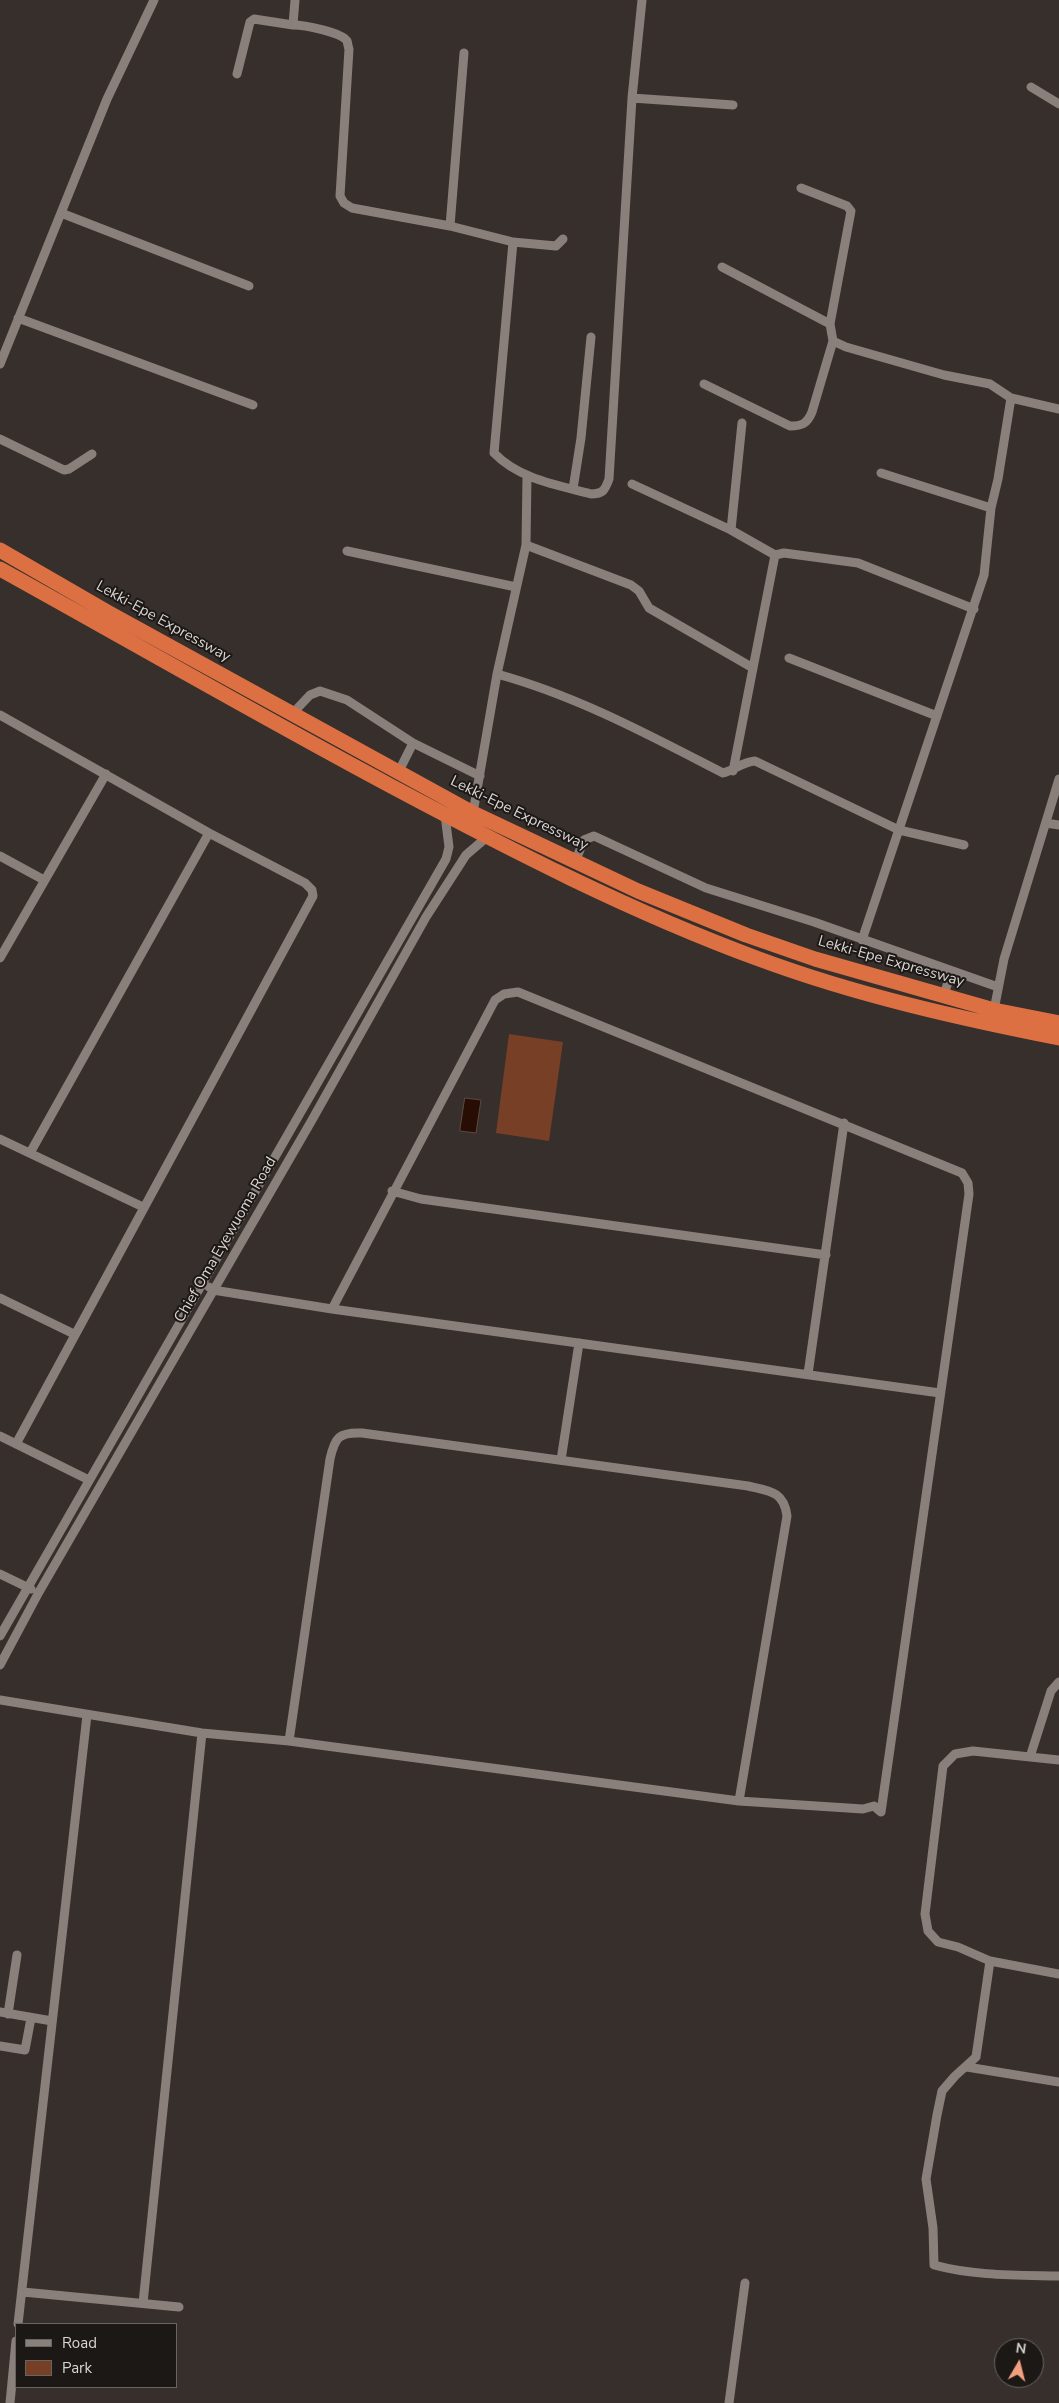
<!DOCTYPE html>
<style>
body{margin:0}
#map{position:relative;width:1059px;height:2403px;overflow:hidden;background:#372f2b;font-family:"Nunito Sans",sans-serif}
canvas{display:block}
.legend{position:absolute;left:15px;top:2323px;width:162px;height:65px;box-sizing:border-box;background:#1c1816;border:1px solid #686462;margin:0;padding:6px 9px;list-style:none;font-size:15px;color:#dbd5d3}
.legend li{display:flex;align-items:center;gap:10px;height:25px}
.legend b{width:25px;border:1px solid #686462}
.north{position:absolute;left:994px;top:2338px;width:50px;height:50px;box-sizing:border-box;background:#1c1816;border:1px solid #686462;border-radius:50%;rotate:8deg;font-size:14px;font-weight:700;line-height:20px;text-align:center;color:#dbd5d3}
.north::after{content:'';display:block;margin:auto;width:18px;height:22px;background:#f2a080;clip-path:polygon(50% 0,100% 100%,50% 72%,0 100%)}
</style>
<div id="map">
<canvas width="1059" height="2403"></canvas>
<ul class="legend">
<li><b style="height:6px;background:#897f7b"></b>Road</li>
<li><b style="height:14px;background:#783f27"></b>Park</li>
</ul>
<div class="north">N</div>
</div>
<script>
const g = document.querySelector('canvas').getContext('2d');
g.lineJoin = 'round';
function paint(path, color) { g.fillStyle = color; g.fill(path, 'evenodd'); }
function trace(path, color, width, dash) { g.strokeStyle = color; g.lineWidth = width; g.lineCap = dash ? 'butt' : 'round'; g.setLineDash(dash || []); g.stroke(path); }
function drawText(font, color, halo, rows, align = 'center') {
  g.font = font + ' "Nunito Sans",sans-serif'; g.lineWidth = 4; g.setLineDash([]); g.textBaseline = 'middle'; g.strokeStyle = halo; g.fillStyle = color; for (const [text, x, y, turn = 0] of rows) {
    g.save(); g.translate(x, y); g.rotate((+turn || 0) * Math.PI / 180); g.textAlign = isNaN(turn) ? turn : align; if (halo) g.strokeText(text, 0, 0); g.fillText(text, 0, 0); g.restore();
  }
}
paint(new Path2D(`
 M509,1034L563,1042L549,1141L496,1133Z`), '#783f27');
const water = new Path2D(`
 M465,1098L481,1100L476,1133L460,1131Z`);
paint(water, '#270d04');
trace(water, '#5d4942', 1);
trace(new Path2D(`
 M295,0L293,25C304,25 341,32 347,41C348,44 348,47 349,49L340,196L344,203L352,208L450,226L513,242
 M237,74L250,22L254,19L293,25
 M1031,87L1059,104
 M632,98L733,105
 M801,188L847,206L851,211L830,324
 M61,213L249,286
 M450,226L464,53
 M563,239L556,246L513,242L494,453C519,479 557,485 591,494C603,494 605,490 609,479L632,98L642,0
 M722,267L830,324L833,341L846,347L944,375L990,384L1011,398L1059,409
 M18,318L253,405
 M0,364L107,99L154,0
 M704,384L790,426C802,426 807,424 812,412L833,341
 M742,423L731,530L775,555L784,553L858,563L974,609
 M0,439L64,470L69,469L92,454
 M881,473L991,508
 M632,484L731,530
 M573,489L581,438L591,337
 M526,545L631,585L639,591L649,608L753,668
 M347,551L516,587
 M789,658L937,716
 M497,674C577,696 649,735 723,773C735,770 742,762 755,761L899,830L964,845
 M292,714L310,695L320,691L347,700L413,743L480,776
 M0,715L209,833L305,883L312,890L313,896L16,1444
 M733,771L775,555
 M398,773L413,743
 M473,813L497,674L526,545L527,476
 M1046,823L1059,825
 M0,856L44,880
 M575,862L584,840L594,836L706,888L814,922L998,987
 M862,940L984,575L991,508L998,479L1011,398
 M0,958L106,774
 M944,995L951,972
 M994,1010L1004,959L1059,779
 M0,1139L143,1207
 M30,1153L209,833
 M392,1191L421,1199L826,1255
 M209,1287L213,1290L332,1309L940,1393
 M0,1298L74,1334
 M808,1374L844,1123
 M0,1436L89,1480
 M561,1460L579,1343
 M0,1574L31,1589
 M0,1636L446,859L449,847L445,815
 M0,1665L39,1592L312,1120L426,917L466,855L487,837
 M0,1700L202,1733L289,1741L739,1801L863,1809L874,1806L881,1812L969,1194L968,1183L962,1173L518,992L504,994L495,1000L332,1309
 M289,1741L330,1459C335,1437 339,1432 362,1433L748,1486C769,1491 784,1491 787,1516L739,1801
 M1030,1757L1051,1691L1059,1682
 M1059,1760L973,1751L955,1754L943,1766L925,1914L928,1931L938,1942L958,1947L990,1961L1059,1974
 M990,1961L976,2057L955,2076L942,2091L937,2115L926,2179L933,2228L934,2265C974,2276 1017,2275 1059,2276
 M0,2012L52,2021
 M8,2014L17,1955
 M0,2046L25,2050L31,2018
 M967,2067L1059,2082
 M23,2292L179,2307
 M143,2303L202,1733
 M18,2324L87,1715
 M10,2403L16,2341
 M729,2403L745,2283`), '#897f7b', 9);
trace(new Path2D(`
 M0,550L109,613L473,813L638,891L746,935L815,959L994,1010L1059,1023
 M0,569C130,641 258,715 389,785C509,849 631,912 759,959C856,995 958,1018 1059,1038`), '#dd7043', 15);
drawText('15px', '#dbd5d3', '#1c1816', [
 ["Lekki-Epe Expressway",163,622,29],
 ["Lekki-Epe Expressway",519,814,26],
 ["Lekki-Epe Expressway",891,962,16],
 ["Chief Oma Eyewuoma Road",226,1240,-60]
]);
</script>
